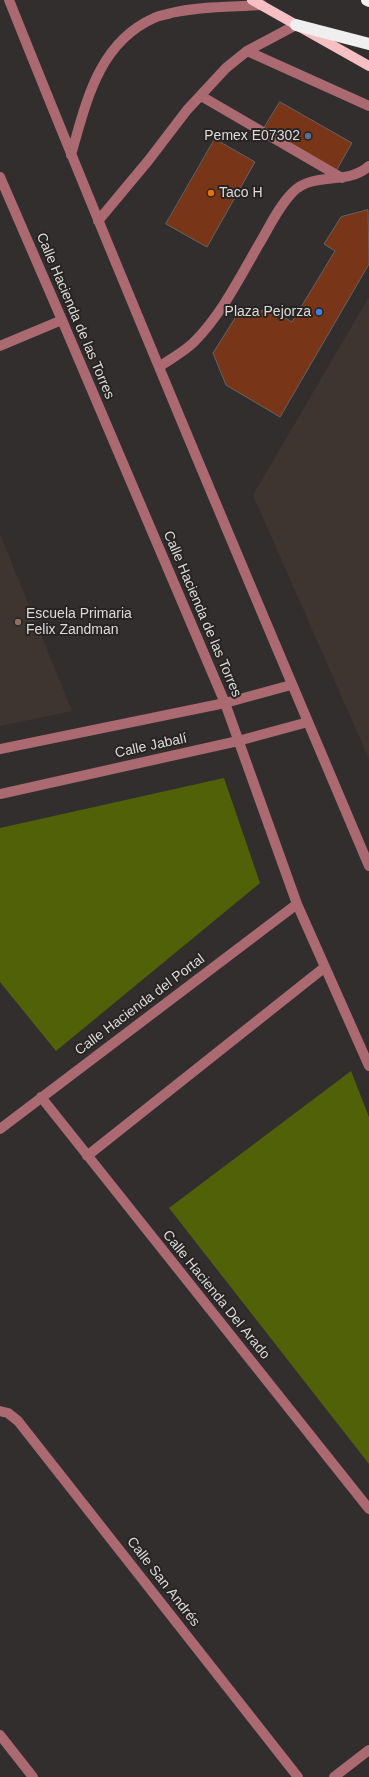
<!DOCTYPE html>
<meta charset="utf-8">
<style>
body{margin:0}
canvas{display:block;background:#312e2d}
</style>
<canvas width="369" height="1777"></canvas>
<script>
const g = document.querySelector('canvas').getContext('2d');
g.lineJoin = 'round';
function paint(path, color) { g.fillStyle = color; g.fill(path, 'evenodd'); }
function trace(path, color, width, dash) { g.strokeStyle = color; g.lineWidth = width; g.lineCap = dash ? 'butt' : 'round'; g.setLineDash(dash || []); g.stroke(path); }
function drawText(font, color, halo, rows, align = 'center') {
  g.font = font + ' Arial,sans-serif'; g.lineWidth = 4; g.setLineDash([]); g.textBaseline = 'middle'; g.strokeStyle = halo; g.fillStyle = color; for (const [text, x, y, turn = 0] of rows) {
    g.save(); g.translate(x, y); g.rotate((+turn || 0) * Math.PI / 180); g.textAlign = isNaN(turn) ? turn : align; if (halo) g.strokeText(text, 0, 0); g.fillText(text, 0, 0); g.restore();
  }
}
paint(new Path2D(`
 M369,297V759L253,495Z
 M0,534L72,711L0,726Z`), '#3e3531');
paint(new Path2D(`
 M224,778L260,883L56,1051L0,982V828Z
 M351,1071L369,1117V1464L169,1208Z`), '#516107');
const building = new Path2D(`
 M280,102L352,143L336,171L263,130Z
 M215,139L255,162L207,247L166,224Z
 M368,210L369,264L280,417L226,385L213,353L237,315L271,309L292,322L335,251L324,244L341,217Z`);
paint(building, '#783518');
trace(building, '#666362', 1);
trace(new Path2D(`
 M9,0C125,290 247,578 369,866
 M247,51L369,106
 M201,96L342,178
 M71,155C86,103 98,43 154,18C159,15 166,15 171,13C201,6 232,7 262,5
 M0,177L62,320L225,703L297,904L369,1066
 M98,221L148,161L187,110L226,68L247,51L296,25
 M0,346L62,320
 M159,367C170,359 184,352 194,342C221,315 239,279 258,246C269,228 278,207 293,192C314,171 347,186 369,166
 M0,749L225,703L291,685
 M0,794L238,741L308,722
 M41,1097L369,1509
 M0,1129L297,904
 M87,1156L325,967
 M0,1411L8,1413L18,1421L298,1777
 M0,1735L33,1777
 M334,1777L369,1750`), '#ab6971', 10);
trace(new Path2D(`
 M252,0L369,66`), '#f6bfc3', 10);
trace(new Path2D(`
 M367,0L369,1
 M296,25L369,44`), '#efefef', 12);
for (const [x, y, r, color] of [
 [308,136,4,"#5c6f8a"],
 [211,193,4,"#e8710a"],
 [319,312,4,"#3f7fe0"],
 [18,622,4,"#8d6e63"]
]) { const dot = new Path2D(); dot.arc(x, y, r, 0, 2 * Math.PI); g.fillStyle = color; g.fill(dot); trace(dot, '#272423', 1.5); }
drawText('14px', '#dedcdb', '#272423', [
 ["Pemex E07302",300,136],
 ["Taco H",219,193,"left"],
 ["Plaza Pejorza",311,312],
 ["Escuela Primaria",26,614,"left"],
 ["Felix Zandman",26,630,"left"]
], 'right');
drawText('14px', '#dedcdb', '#272423', [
 ["Calle Hacienda de las Torres",75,316,67],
 ["Calle Hacienda de las Torres",202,614,67],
 ["Calle Jabalí",151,746,-12],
 ["Calle Hacienda del Portal",140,1005,-37],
 ["Calle Hacienda Del Arado",216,1295,51],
 ["Calle San Andrés",163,1582,52]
]);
</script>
